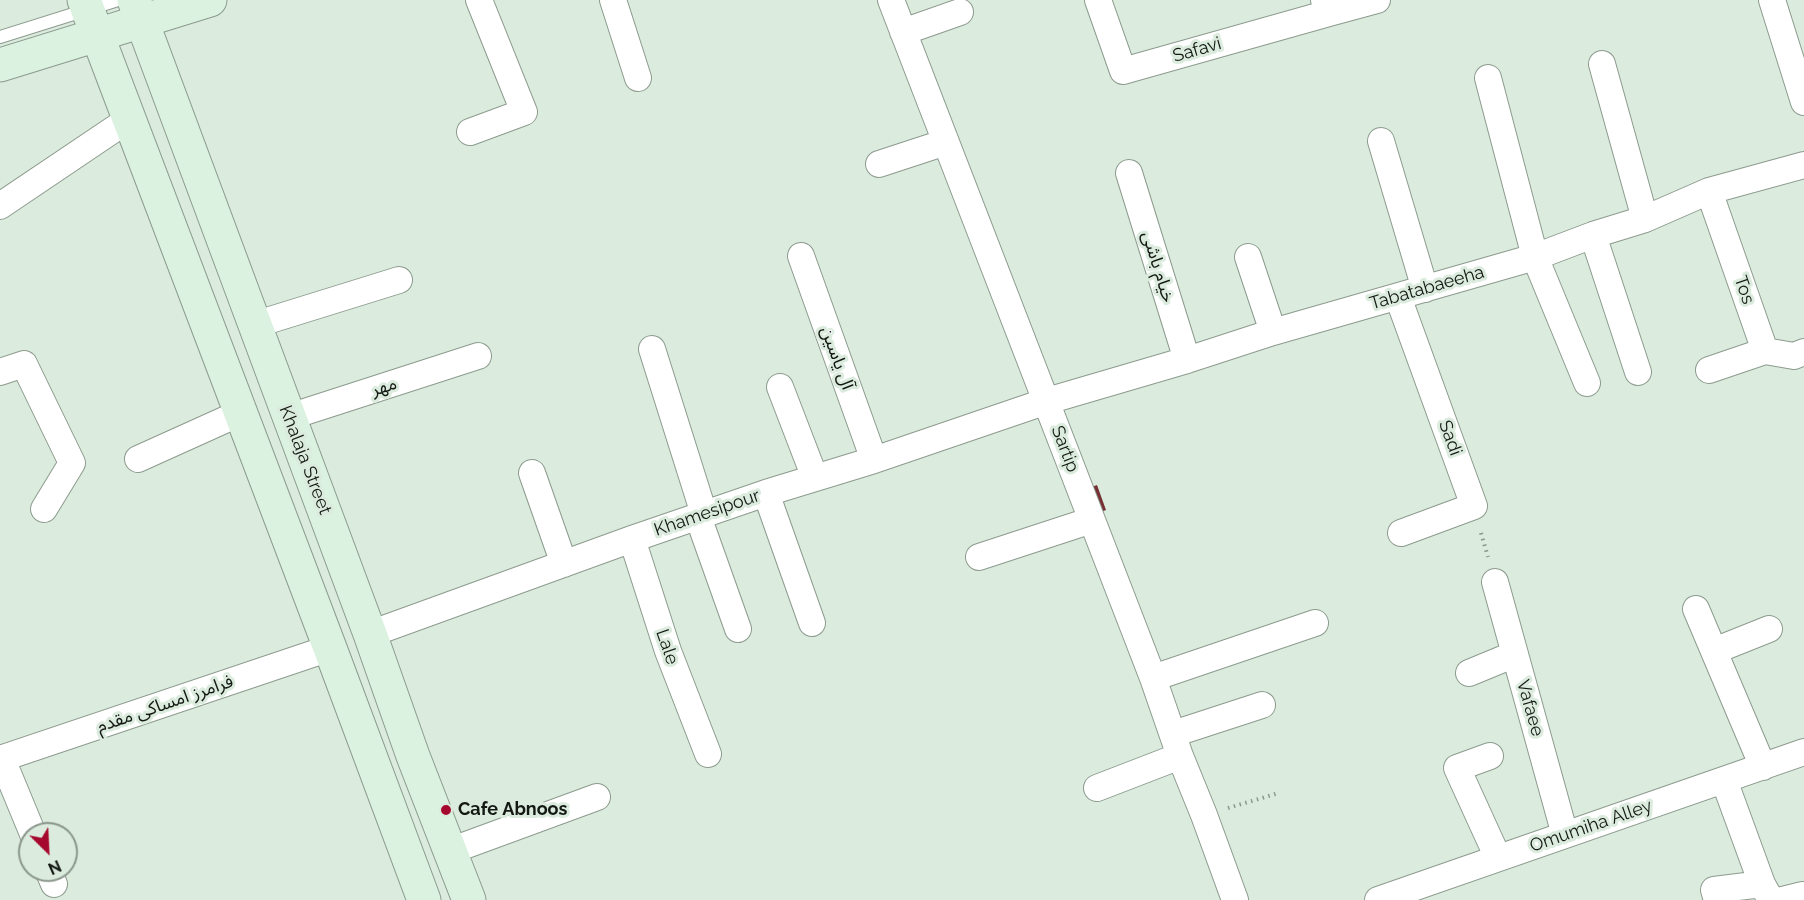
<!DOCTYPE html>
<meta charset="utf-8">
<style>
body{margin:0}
#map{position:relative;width:1804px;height:900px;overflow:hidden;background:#dbebdd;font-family:Raleway,sans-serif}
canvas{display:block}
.north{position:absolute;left:18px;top:822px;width:60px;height:60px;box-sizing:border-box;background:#dbebdd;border:2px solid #8b978c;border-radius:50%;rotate:156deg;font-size:16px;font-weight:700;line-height:24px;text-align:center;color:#131813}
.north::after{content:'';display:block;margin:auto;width:21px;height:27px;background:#a50a2e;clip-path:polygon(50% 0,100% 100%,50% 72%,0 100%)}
</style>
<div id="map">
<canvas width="1804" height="900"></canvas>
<div class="north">N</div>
</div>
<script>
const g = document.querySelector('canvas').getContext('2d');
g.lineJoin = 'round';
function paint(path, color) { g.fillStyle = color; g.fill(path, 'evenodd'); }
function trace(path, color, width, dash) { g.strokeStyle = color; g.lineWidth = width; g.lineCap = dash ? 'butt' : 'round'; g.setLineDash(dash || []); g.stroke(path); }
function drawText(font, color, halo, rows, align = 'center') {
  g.font = font + ' Raleway,"Noto Sans Arabic",sans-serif'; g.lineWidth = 6; g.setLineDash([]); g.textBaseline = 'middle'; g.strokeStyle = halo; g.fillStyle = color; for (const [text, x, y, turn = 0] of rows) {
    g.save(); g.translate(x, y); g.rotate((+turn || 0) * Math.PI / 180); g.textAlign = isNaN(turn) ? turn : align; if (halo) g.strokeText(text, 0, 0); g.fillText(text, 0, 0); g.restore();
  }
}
paint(new Path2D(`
 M1097,485L1106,510L1093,515L1084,490Z`), '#773034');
const lane = new Path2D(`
 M0,37L118,0`);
const street = new Path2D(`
 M613,0L638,78
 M891,0L1153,678L1180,756L1204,815L1235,900
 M1098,0L1123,71L1329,13L1324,0
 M1772,0L1804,102
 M1329,13L1377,0
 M903,32L960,12
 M1602,64L1645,219
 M1488,78L1535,257L1587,383
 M470,132L524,112L479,0
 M1381,141L1425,289
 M879,164L946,142
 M1129,173L1187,360
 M1709,191L1765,351L1794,356L1804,352
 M0,206L129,119
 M1593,235L1638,372
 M801,256L874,460
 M1248,257L1273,332
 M1398,297L1474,506L1401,533
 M254,325L399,280
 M652,349L704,514L701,525L738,629
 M1709,370L1765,351
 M0,372L24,364L72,463L44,509
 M780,387L815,478
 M289,417L478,356
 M138,459L240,413
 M532,473L564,564
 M766,493L812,623
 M632,539L668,651L708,754
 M979,557L1092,520
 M1495,582L1565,835
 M1696,609L1763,767
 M370,634L632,539L766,493L874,460L1047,401L1187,360L1273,332L1535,257L1593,235L1645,219L1709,191L1804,165
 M1714,651L1769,629
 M1469,673L1515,654
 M1153,678L1315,623
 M1173,734L1262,705
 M1490,756L1457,768L1498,858
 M0,759L330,648
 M2,759L33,834
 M1724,780L1762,884L1771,900
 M1097,788L1180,756
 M450,851L597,797
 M48,870L54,884
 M1378,900L1804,752
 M1717,900L1714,890L1762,884
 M1782,900L1802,895L1803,900`);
const secondary = new Path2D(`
 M84,0L330,648L424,900
 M134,0L370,634L413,756L469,900
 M0,65L210,0`);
trace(lane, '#8c9b8e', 14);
trace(street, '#8c9b8e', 28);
trace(secondary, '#8c9b8e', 35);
trace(new Path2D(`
 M1481,533L1488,557
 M1228,808L1279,793`), '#8d998e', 4, [1.5, 4.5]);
trace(lane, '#fff', 12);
trace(street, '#fff', 26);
trace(secondary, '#daf2df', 33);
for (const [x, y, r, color] of [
 [446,810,6,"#a50a2e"]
]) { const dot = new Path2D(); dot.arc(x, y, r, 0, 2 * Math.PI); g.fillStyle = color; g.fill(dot); trace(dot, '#dbebdd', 2); }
drawText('18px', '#131813', '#dbebdd', [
 ["Safavi",1197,50,-16],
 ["خیام باشی",1158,267,73],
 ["Tabatabaeeha",1427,288,-16],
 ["Tos",1744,290,71],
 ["آل یاسین",837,358,70],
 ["مهر",384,387,-18],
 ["Sadi",1450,438,70],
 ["Sartip",1065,449,69],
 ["Khalaja Street",305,460,69],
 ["Khamesipour",707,513,-19],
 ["Lale",667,647,71],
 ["فرامرز امساکی مقدم",165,704,-19],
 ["Vafaee",1530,708,74],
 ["Omumiha Alley",1591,826,-19]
]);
drawText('bold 18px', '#131813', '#dbebdd', [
 ["Cafe Abnoos",458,810]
], 'left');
</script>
